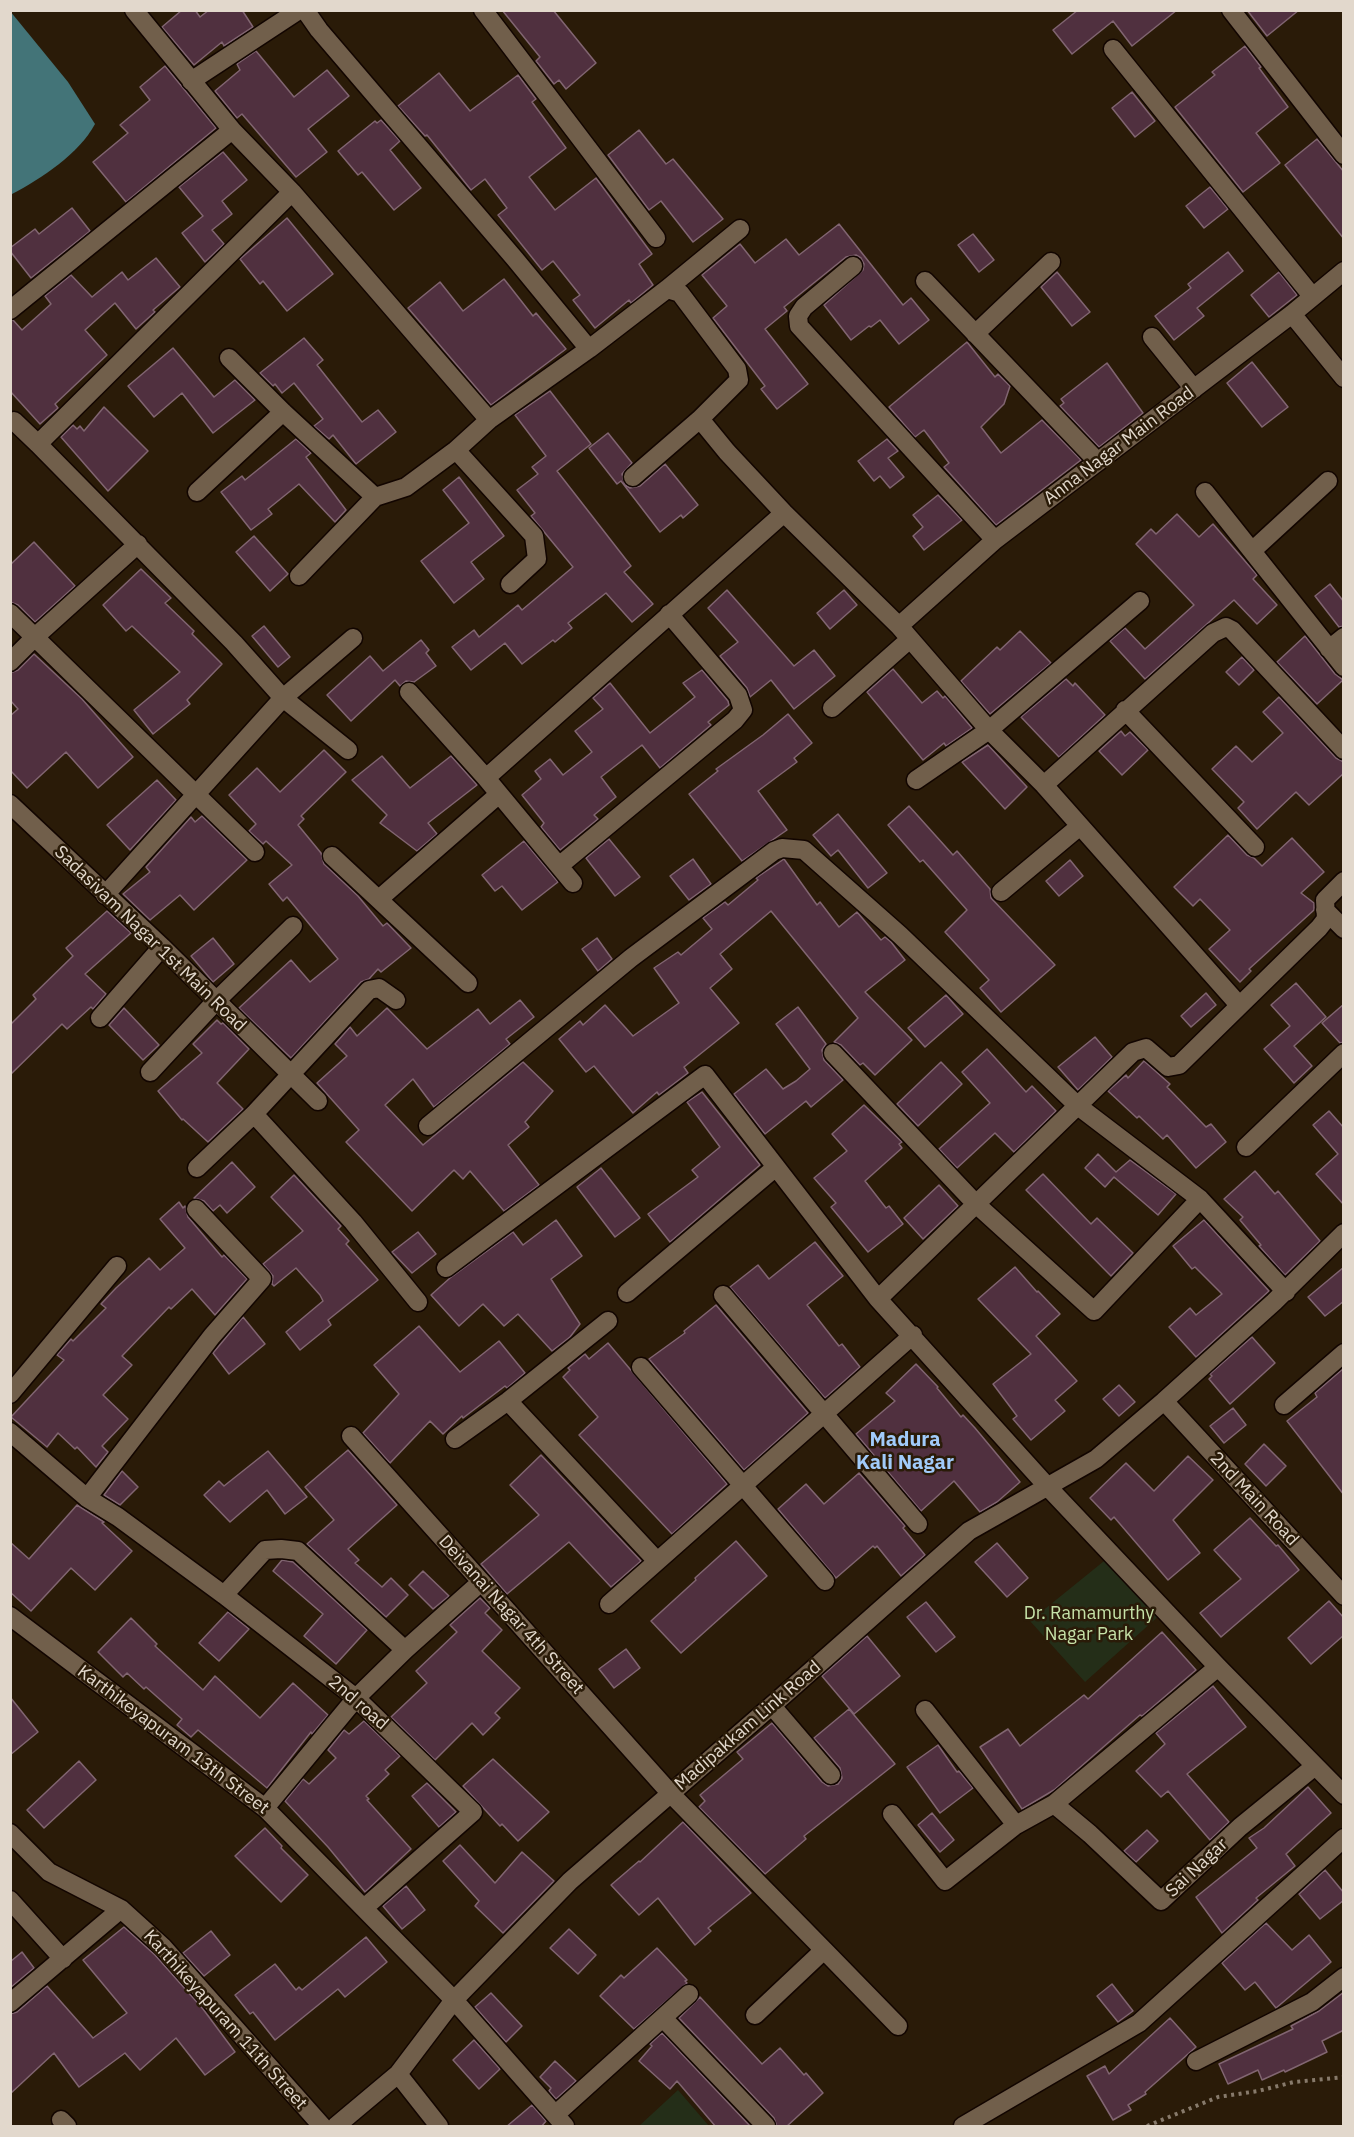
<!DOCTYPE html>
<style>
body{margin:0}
#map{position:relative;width:1354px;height:2137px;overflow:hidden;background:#2a1b08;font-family:"IBM Plex Sans",sans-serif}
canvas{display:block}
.frame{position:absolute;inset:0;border:12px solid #e2d8cc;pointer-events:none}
</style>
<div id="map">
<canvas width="1354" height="2137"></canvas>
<div class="frame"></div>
</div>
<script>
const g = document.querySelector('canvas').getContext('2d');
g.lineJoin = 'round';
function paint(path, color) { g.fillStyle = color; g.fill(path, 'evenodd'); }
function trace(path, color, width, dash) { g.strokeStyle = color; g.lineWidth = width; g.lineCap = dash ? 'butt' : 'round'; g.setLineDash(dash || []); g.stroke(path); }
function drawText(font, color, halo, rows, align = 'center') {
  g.font = font + ' "IBM Plex Sans",sans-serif'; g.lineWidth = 5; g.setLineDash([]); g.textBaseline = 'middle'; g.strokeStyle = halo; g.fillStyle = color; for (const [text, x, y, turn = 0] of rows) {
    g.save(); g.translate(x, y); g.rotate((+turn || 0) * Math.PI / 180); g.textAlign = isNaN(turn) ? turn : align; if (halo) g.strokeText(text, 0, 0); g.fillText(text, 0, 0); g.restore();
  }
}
paint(new Path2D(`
 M1109,1557L1162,1613L1085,1682L1030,1621Z
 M678,2090L709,2126H639Z`), '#242e18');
paint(new Path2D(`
 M10,11L68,82L95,124C79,154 42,178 12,194L10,192Z`), '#437478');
const building = new Path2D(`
 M182,10H195L200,17L209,10H242L253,27L224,46L222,42L194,65L162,27Z
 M502,10H553L596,63L566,89L559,80L554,84L536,61L540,57Z
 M1078,10H1177L1132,46L1113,21L1072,54L1053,30Z
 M1247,10H1299L1267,36Z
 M1245,46L1261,67L1259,68L1288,107L1256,133L1280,163L1243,192L1175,107L1215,75L1212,72Z
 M256,51L294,97L327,70L349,96L308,129L327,152L296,177L242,114L237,118L215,91L240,70L237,64Z
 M165,66L216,128L126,202L93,162L128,133L120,125L150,100L140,87Z
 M439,73L470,111L518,75L536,99L532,102L566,148L529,177L555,210L596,178L652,254L639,264L653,285L631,303L629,300L595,328L573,300L580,295L553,261L542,270L498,215L507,208L485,179L471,190L427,135L425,136L398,106Z
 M1132,92L1155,121L1135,137L1112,108Z
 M381,120L400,141L390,150L421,188L394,210L362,172L358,175L338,151L375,121L377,123Z
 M639,130L666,164L673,159L723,219L693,242L661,201L649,210L608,155Z
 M1317,139L1344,172V239L1285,165Z
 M223,152L247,180L222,201L232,214L212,230L224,244L205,262L182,233L203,216L179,187Z
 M1210,187L1228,209L1204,228L1186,206Z
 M72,208L90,231L31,278L10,251V248L35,229L39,234Z
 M287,218L333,274L287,311L263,281L260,284L240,259Z
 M839,224L903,305L911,298L929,320L899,344L880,320L871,327L869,326L851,340L824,305L863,270L864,264L861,258L856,255L846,257L784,307L787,311L765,329L808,384L777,409L761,389L765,386L713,318L727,306L702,275L740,244L755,263L786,239L799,255Z
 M973,234L994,260L979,272L958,245Z
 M1228,252L1243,271L1197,308L1204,316L1174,340L1155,316L1191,288L1188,284Z
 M156,258L180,287L153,310L155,312L136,329L115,303L85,330L107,355L55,404L58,408L40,424L10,391V321L13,320L22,330L51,304L45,296L71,275L92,297L122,272L128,280Z
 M1057,272L1090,312L1072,326L1041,287Z
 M1279,272L1297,295L1269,317L1251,295Z
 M504,279L533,316L536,313L566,349L491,405L408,308L440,282L463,311Z
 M304,338L323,360L317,365L362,422L378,410L396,432L356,464L333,435L329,439L314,426L323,419L294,383L282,393L275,384L273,386L260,373Z
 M967,342L995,377L998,374L1010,386L1004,404L981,427L1001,453L1042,420L1081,460L996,525L944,467L949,463L924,430L915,437L889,407Z
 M173,348L214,397L235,380L255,400L213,433L182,393L154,417L128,386Z
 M1252,362L1288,407L1262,427L1227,383Z
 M1107,363L1143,413L1099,447L1060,406L1064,403L1061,399Z
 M550,391L591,444L557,471L631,566L624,572L653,604L632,622L606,593L568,623L572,628L555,642L553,640L522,664L505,643L471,670L452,647L474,630L479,637L518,605L522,610L573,567L531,516L535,513L517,490L538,474L532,467L546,456L515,415Z
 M104,407L148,451L108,491L61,437L73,425L77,429L80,426L84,431Z
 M608,433L632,463L622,474L625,485L630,488L640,486L665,464L698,505L683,518L681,515L660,532L621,481L617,484L589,448Z
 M296,439L311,453L306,457L346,510L335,522L299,484L268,509L272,514L251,530L221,492L242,476L245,480Z
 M887,439L898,451L888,458L904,477L890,488L880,476L874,481L858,461Z
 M459,477L504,536L471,562L484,579L454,603L421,561L469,523L443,490Z
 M938,495L962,520L924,550L913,536L923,527L913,515Z
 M1177,514L1199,537L1213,524L1257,575L1253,579L1277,605L1257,624L1234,600L1145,679L1110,641L1125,628L1145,649L1194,605L1136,544L1151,529L1156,534Z
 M254,536L288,574L270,591L236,552Z
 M34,542L75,586L35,622L18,605L10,602V565Z
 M141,569L171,598L165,603L194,631L192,634L222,664L187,700L190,704L153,734L134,710L180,672L132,626L126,631L103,605Z
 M1330,584L1344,602V626L1339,627L1315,596Z
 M727,590L794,666L814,650L835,676L794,709L771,680L750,697L747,688L720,656L738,642L708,608Z
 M844,590L857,605L830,629L817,613Z
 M264,626L290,657L278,667L252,636Z
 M1020,631L1051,663L990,714L961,681L997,647L1000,650Z
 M1305,636L1335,674L1343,680L1317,704L1277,662Z
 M421,640L429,650L426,653L436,666L414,682L406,681L400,686L395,680L351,721L327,695L370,656L383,671Z
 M34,654L82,699L133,757L98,788L66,752L27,788L10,770V716L18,709L10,700V673L18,670Z
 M1242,657L1254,670L1239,685L1226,672Z
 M893,669L922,703L937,691L943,698L945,696L972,728L946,746L944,743L923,760L867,692Z
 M702,670L728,701L729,705L708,722L711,725L660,768L642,745L601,777L616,797L594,815L598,819L560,850L541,827L544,823L522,795L541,779L535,771L550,759L563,775L592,752L575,731L603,709L593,698L610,683L650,733L695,697L683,683Z
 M1066,679L1073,686L1075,683L1105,715L1059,757L1021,717Z
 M1279,697L1336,758L1344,762V773L1309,805L1296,792L1257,829L1238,808L1244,802L1212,769L1236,746L1252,762L1283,733L1263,712Z
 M788,714L812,743L794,758L797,762L758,791L787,830L742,861L689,794L718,771L716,769L763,735Z
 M1121,731L1125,736L1130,732L1148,750L1122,775L1099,751Z
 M988,745L1027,787L1005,809L962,762Z
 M324,750L346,772L301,816L304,819L298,825L321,853L324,864L358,896L383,926L387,923L411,948L381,972L378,969L369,979L361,982L291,1058L239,1008L291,960L310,982L338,959L287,897L283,901L269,884L292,865L266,841L263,844L249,831L256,824L229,795L257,768L280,792Z
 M382,756L410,788L451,756L477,785L428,823L437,834L417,851L380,823L387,815L352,780Z
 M157,780L176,800L130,850L107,825Z
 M909,806L953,855L957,851L990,889L991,898L1055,965L1001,1012L980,988L989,980L945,932L967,910L923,860L920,862L888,825Z
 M838,814L887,873L868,888L838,850L831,856L813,835Z
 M202,816L247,860L194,910L180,895L150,920L123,894L150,872L146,867L191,817L195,822Z
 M1228,835L1247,855L1254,858L1262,866L1292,838L1324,872L1301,893L1314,903V910L1249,969L1251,971L1240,982L1209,949L1230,930L1200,899L1193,906L1174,887Z
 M609,839L640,877L615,896L586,858Z
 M524,841L558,882L522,910L502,886L495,891L482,875Z
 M693,859L711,884L689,900L670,876Z
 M784,859L817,905L820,902L839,927L857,912L881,940L885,937L891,942L905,960L865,992L912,1040L875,1075L863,1063L860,1065L841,1045L834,1042L858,1018L771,911L720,954L732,969L710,988L739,1023L684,1067L688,1073L659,1095L657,1092L633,1113L594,1066L586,1072L559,1039L580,1021L583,1025L605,1005L633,1036L679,1003L654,968L678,952L681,955L712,929L703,918L725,902L728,905L758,880L756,878Z
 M1070,860L1083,876L1059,896L1046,881Z
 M107,911L131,933L85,974L106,994L93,1009L91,1007L67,1029L62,1024L10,1075V1025L36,999L33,995L73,956L66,948Z
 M213,938L234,964L213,982L191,956Z
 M597,938L612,959L598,971L582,949Z
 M1296,983L1326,1017L1294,1046L1312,1066L1294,1083L1264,1049L1290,1026L1271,1005Z
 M1206,993L1216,1005L1191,1027L1181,1016Z
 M946,995L963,1014L925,1047L908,1028Z
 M520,1000L534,1017L506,1039L510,1044L434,1107L413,1079L385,1105L423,1145L523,1062L553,1091L525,1122L529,1127L508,1145L539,1185L504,1211L470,1171L463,1179L454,1170L412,1211L346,1142L359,1130L317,1083L347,1056L335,1044L350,1027L357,1036L387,1008L427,1049L478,1009L490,1024Z
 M1344,1004V1042L1340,1043L1322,1023Z
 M798,1007L826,1044L822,1050L824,1060L843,1080L811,1107L806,1101L765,1134L734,1094L766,1069L783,1089L796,1081L810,1069L776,1024Z
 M124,1008L159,1045L143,1060L109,1025Z
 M217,1020L221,1024L223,1023L249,1049L217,1083L243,1109L208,1142L183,1119L182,1120L158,1091L202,1053L193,1044Z
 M1095,1037L1112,1057L1078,1090L1058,1067Z
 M987,1049L1026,1092L1032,1086L1056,1111L1014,1152L995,1133L957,1168L939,1149L990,1103L962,1072Z
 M1144,1061L1170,1084L1167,1087L1206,1127L1211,1124L1226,1142L1196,1168L1167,1135L1163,1139L1139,1116L1137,1118L1108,1091L1126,1075L1128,1078Z
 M941,1062L962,1084L918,1126L897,1104Z
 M702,1092L760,1165L670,1242L648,1214L698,1177L692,1170L720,1147L687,1102Z
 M864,1105L902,1142L899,1144L902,1148L865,1181L886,1208L889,1206L903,1224L868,1252L831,1207L836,1203L814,1178L847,1151L832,1134Z
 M1329,1111L1344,1128V1205L1316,1174L1338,1154L1313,1125Z
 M1098,1154L1116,1172L1130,1160L1176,1194L1158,1215L1114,1177L1105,1187L1085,1168Z
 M232,1162L255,1187L227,1213L220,1205L213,1211L204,1201L194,1198Z
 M601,1168L640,1218L615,1237L577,1187Z
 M1255,1171L1275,1194L1278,1191L1320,1241L1285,1275L1259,1246L1261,1245L1240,1220L1243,1217L1224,1199Z
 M1043,1174L1091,1224L1097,1218L1133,1253L1111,1276L1026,1190Z
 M294,1175L341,1226L338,1229L349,1241L346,1244L378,1280L328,1320L331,1325L300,1350L286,1332L323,1301L320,1295L296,1268L274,1286L272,1284L273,1276L263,1264L303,1231L271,1197Z
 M939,1185L958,1206L923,1239L904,1218Z
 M179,1202L183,1208L185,1206L188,1217L222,1257L224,1255L247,1279L215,1315L192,1289L171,1309L169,1307L122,1356L132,1365L103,1395L128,1419L102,1446L108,1452L96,1467L77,1447L75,1449L58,1433L47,1447L11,1417L64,1360L57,1355L71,1339L73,1341L106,1308L101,1304L116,1288L149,1258L160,1270L185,1248L160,1219Z
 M556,1220L582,1256L551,1279L580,1324L570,1337L552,1351L518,1314L504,1326L483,1304L459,1326L431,1295L450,1278L513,1232L523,1245Z
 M1204,1220L1269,1291L1196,1357L1169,1327L1190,1308L1196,1315L1222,1294L1195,1267L1192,1269L1173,1246Z
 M418,1232L436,1254L412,1273L392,1252Z
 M815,1242L843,1276L807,1305L839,1346L842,1344L860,1367L825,1398L730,1287L758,1265L769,1279Z
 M1015,1267L1037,1292L1038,1291L1060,1314L1036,1336L1077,1381L1055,1400L1065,1411L1031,1440L1013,1419L1017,1416L993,1384L1031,1354L978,1299Z
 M1344,1267V1301L1325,1316L1308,1297Z
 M716,1305L808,1413L744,1470L649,1359L685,1333L684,1331Z
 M243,1317L265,1344L229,1374L213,1353Z
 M419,1326L460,1372L499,1341L525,1373L507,1388L505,1386L463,1418L462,1416L443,1434L430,1421L390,1463L363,1433L399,1394L374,1365Z
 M1252,1337L1275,1363L1230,1404L1209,1379L1212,1376L1210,1374Z
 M608,1343L727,1484L672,1534L579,1435L598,1417L563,1377L570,1370L568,1368L585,1354L589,1359Z
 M916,1364L938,1387L937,1388L961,1417L963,1415L975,1428L1020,1482L997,1502L980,1512L954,1481L921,1511L856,1434L895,1401L886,1393Z
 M1344,1368V1495L1287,1421L1317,1397L1315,1393Z
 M1119,1385L1135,1402L1119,1416L1103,1399Z
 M1233,1408L1246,1425L1224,1443L1210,1426Z
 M1264,1444L1286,1466L1266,1486L1245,1464Z
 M348,1450L397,1505L348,1549L359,1560L355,1563L382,1587L391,1578L408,1595L386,1617L307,1544L334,1520L305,1487Z
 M268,1451L307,1497L285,1514L267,1490L230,1522L204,1495L219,1481L224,1486Z
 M541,1455L641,1561L611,1587L569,1542L507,1594L481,1564L539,1515L510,1485Z
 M1188,1456L1213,1480L1173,1520L1200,1553L1168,1580L1114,1517L1111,1520L1090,1498L1126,1463L1154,1491Z
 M122,1471L138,1487L120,1505L104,1495Z
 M859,1473L905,1526L903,1528L925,1555L901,1576L877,1546L875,1548L873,1546L836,1578L778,1509L806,1484L824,1504Z
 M77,1505L104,1522L102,1523L132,1551L95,1590L71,1568L31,1611L10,1592V1542L29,1559Z
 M1250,1518L1276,1546L1278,1545L1299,1570L1221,1637L1200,1613L1241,1579L1214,1550Z
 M736,1541L767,1576L681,1653L651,1621L696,1580L695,1578Z
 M997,1543L1028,1578L1007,1597L975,1562Z
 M282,1560L293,1562L367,1630L336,1664L304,1636L323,1614L273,1571Z
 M423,1571L449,1596L433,1609L409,1585Z
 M480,1598L490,1608L485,1613L502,1630L482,1651L520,1688L495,1713L500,1718L483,1735L472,1723L435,1760L391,1717L427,1683L416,1671L457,1632L450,1625Z
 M1329,1601L1344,1618V1635L1311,1664L1288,1638Z
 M926,1602L955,1637L936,1652L907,1617Z
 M228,1612L249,1629L219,1661L199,1643Z
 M131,1618L157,1644L155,1646L203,1690L215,1676L260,1718L293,1683L328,1715L312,1734L311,1732L267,1788L198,1730L191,1737L177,1725L182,1719L146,1687L144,1689L127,1673L123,1677L98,1652Z
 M1162,1632L1196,1670L1142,1716L1140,1715L1054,1790L1022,1809L980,1747L1008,1729L1020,1746L1084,1695L1088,1699Z
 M867,1636L900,1676L854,1714L822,1676Z
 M626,1649L640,1668L614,1688L599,1669Z
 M1213,1686L1246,1727L1187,1774L1229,1822L1210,1840L1168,1791L1161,1797L1136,1771L1165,1744L1156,1733Z
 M10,1697L38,1732L10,1755Z
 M849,1709L895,1764L804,1836L806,1839L765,1874L699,1807L705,1801L700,1795L743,1759L737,1752L772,1723L822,1782L828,1786L838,1784L842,1778L840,1768L814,1738Z
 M364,1721L400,1756L385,1770L389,1774L366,1796L369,1799L367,1800L411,1849L365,1892L328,1847L285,1801L303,1779L309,1784L336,1758L328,1750L344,1730L349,1734Z
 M938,1745L957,1772L959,1771L973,1788L940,1813L907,1767Z
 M493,1759L549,1812L518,1841L502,1824L500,1826L463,1786Z
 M79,1761L96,1780L44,1828L27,1810Z
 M427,1783L456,1812L439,1827L412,1796Z
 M1308,1787L1331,1813L1286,1854L1295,1866L1256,1898L1258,1900L1222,1933L1196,1897L1257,1848L1249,1838L1264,1828Z
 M932,1813L954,1840L940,1852L918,1825Z
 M683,1822L751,1893L708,1928L711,1931L695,1945L658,1898L639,1915L611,1885L639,1861L640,1862Z
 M265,1828L282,1846L281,1848L308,1875L281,1902L235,1856Z
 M1147,1830L1158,1841L1136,1862L1124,1851Z
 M460,1845L495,1883L522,1852L554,1881L503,1933L475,1906L479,1901L443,1861Z
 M1325,1870L1344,1893V1900L1320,1919L1299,1894Z
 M406,1886L425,1910L402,1929L383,1906Z
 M1266,1923L1292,1950L1309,1935L1331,1962L1276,2008L1255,1982L1245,1990L1222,1963Z
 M124,1927L155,1955L203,2009L235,2052L205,2075L176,2038L140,2070L125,2053L79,2087L54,2053L10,2094V2014L17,2012L47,1986L93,2038L127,2013L83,1960Z
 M569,1929L596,1955L578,1974L550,1948Z
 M211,1931L230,1955L204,1976L183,1953Z
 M366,1937L387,1962L345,1997L338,1989L275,2040L253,2012L250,2014L235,1995L275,1964L296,1990L299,1987L302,1990Z
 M657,1948L687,1980L685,1981L687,1983L634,2029L600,1996L621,1975L624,1978Z
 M22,1952L34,1968L10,1988V1962Z
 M1112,1984L1133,2011L1118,2022L1097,1996Z
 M1344,1992V2030L1322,2041L1327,2052L1285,2072L1284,2070L1262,2080L1258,2070L1228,2084L1219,2064L1293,2029L1291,2026L1319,2011Z
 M491,1993L522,2026L506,2042L475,2007Z
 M700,1997L762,2064L780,2048L804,2075L806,2073L823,2093L786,2127H777L774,2118L679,2018Z
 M1170,2018L1196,2047L1145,2092L1146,2094L1128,2105L1131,2110L1113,2120L1087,2076L1105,2066L1109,2074Z
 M662,2033L751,2127H716L677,2081L670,2089L639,2061L652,2046L650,2044Z
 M474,2040L500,2069L479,2089L453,2060Z
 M555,2061L576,2081L556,2099L549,2091L551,2088L540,2077Z
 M532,2105L546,2121L541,2127H506Z`);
paint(building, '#50303f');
trace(building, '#816571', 1.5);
const minor = new Path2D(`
 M134,10L232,130L292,192L489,420
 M305,10L319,30L515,259L589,349
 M483,10L656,238
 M1231,10L1344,155
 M1113,49L1312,296
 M191,81L299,10
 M292,192L38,444L234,643L283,698L348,750
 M853,266L804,307L798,316L799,326L995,540
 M925,281L1098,462
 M667,289L680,293L737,369L739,380L700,419L727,452L784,513L899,626L989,730L1044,785L1239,1005
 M10,310L232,130
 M1292,314L1344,378
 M975,334L1051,262
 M1152,337L1194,389
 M229,358L283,412L375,497
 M14,421L38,444
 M456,450L534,536L537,559L510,584
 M633,477L700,419
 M197,492L283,412
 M1205,492L1344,667
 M1252,551L1328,481
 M299,576L375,497L406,487L456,450L489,420L589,349L667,289L740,229
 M10,613L255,852
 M899,626L995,540L1292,314L1344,271
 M1329,649L1344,637
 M10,662L36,636L138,544
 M409,692L486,778
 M832,708L910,639
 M1125,710L1255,847
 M916,780L989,730L1140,601
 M1044,785L1213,633L1226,627L1232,630L1344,750
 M10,804L162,947L318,1101
 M332,856L468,983
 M559,866L735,720L743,710L738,695L669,614
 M573,883L486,778L784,513
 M1001,892L1080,826
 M105,895L283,698L353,638
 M379,899L498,795
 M1325,910L1344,929
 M100,1018L162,947
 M833,1053L976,1204L1094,1311L1200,1199
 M150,1072L216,1001L293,926
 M254,1114L353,1222L418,1302
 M428,1126L631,958L774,851L782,848L804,850L900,935L1078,1106L1200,1199L1286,1292
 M1246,1147L1344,1053
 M197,1168L254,1114L369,990L379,988L396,1000
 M446,1268L705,1075L878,1299L1047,1486L1218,1667L1344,1795
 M627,1293L776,1167
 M723,1295L918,1524
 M878,1299L1133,1052L1146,1048L1168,1067L1179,1065L1319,928L1326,919L1325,900L1344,881
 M641,1367L825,1581
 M10,1394L117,1266
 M508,1401L657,1561
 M1164,1401L1344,1596
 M1284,1405L1344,1353
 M10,1432L87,1498L118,1517L224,1595L356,1698L473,1812L364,1908
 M351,1436L671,1794L824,1950
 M455,1439L508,1401L608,1321
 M87,1498L212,1336L262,1279L196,1209
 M224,1595L265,1550L281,1549L298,1551L405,1650L356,1698L265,1808
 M609,1604L913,1335
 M10,1616L265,1808L454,2000L565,2126
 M405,1650L481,1582
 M772,1706L831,1775
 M1054,1804L1090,1834L1161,1901L1240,1827L1315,1766
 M892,1814L945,1881L1016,1825L925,1710
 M1016,1825L1054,1804L1218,1667
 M10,1833L49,1872L121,1909L163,1947L322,2126
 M10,1900L63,1959
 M10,2003L121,1909
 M755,2015L824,1950L898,2026
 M663,2018L766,2126
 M1196,2061L1312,2002L1344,1977
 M398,2074L439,2126
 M556,2114L689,1994
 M61,2120L67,2126
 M336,2126L398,2074L454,2000L570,1881L776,1702L969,1531L1096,1459L1164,1401L1274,1302L1344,1233
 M963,2126L1139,2023L1344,1838`);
trace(minor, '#120500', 21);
trace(new Path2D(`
 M1147,2126L1218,2097L1258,2091L1294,2082L1344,2077`), '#877a6b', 4, [3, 4.5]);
trace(minor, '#715f4b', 18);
drawText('18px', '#e2d8cc', '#2a1b08', [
 ["Anna Nagar Main Road",1119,446,-37],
 ["Sadasivam Nagar 1st Main Road",150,939,44],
 ["2nd Main Road",1254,1499,47],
 ["Deivanai Nagar 4th Street",511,1615,48],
 ["2nd road",358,1703,41],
 ["Madipakkam Link Road",748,1726,-41],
 ["Karthikeyapuram 13th Street",173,1740,37],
 ["Sai Nagar",1197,1868,-43],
 ["Karthikeyapuram 11th Street",225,2020,48]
]);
drawText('18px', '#c6e2a8', '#2a1b08', [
 ["Dr. Ramamurthy",1089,1614],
 ["Nagar Park",1089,1635]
]);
drawText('bold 20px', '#a1cbfa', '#2a1b08', [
 ["Madura",905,1440],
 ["Kali Nagar",905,1463]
]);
</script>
